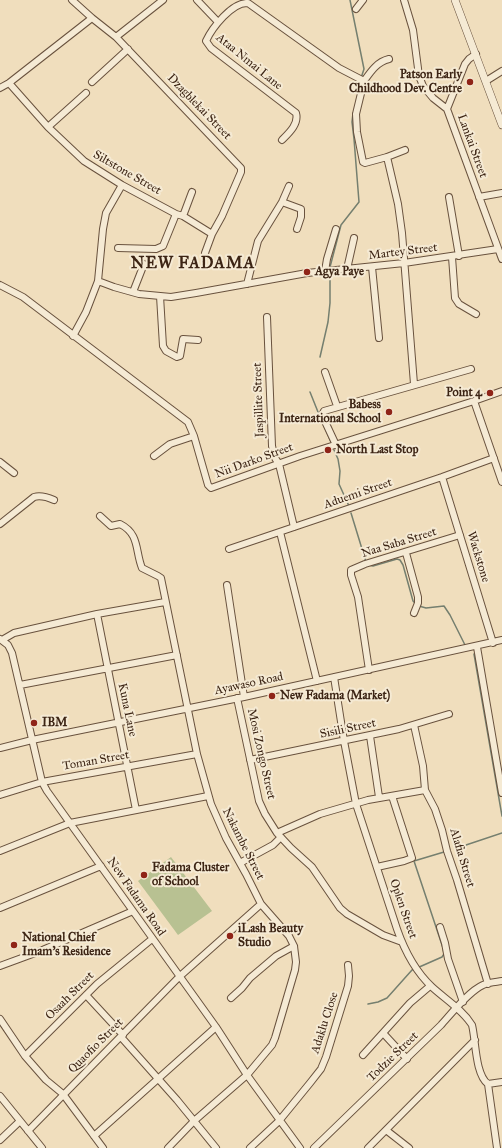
<!DOCTYPE html>
<style>
body{margin:0}
canvas{display:block;background:#f0debd}
</style>
<canvas width="502" height="1148"></canvas>
<script>
const g = document.querySelector('canvas').getContext('2d');
g.lineJoin = 'round';
function paint(path, color) { g.fillStyle = color; g.fill(path, 'evenodd'); }
function trace(path, color, width, dash) { g.strokeStyle = color; g.lineWidth = width; g.lineCap = dash ? 'butt' : 'round'; g.setLineDash(dash || []); g.stroke(path); }
function drawText(font, color, halo, rows, align = 'center') {
  g.font = font + ' "IM FELL Great Primer",serif'; g.lineWidth = 4; g.setLineDash([]); g.textBaseline = 'middle'; g.strokeStyle = halo; g.fillStyle = color; for (const [text, x, y, turn = 0] of rows) {
    g.save(); g.translate(x, y); g.rotate((+turn || 0) * Math.PI / 180); g.textAlign = isNaN(turn) ? turn : align; if (halo) g.strokeText(text, 0, 0); g.fillText(text, 0, 0); g.restore();
  }
}
paint(new Path2D(`
 M171,857L212,911L178,935L138,881Z`), '#b8c192');
trace(new Path2D(`
 M350,0L364,69L361,78
 M330,267L341,225L359,202L354,139L352,122L353,113
 M320,357L328,322L330,303V274
 M310,392L320,417
 M324,426L331,442
 M334,450L338,459L340,471L339,484L349,506
 M351,513L366,562
 M368,565L373,566L397,559L400,560L403,565L413,601L416,604
 M419,606L426,608L444,606L450,615L465,645
 M474,654L502,816
 M466,845L502,833
 M417,968L442,957L444,954L443,948L414,861L444,852
 M368,1004L378,1002L387,998L412,970L414,969`), '#757f6f', 1.5);
const minor = new Path2D(`
 M72,0L92,18L116,37L241,168V172L222,216L212,234L205,253
 M197,0L218,22
 M404,0L413,30L419,76L423,86L433,98L447,109L502,259
 M356,9L363,0
 M116,37L163,0
 M364,81C371,71 377,62 389,59
 M486,81L502,71
 M92,82L128,49
 M9,83L48,127L84,161L122,185L176,214L183,216L212,234
 M0,88L9,83L92,18
 M447,109L465,64L469,59L476,54
 M48,127L86,93
 M282,140C289,133 299,124 296,113L211,48L206,41C212,28 232,2 248,3L339,68L364,81L356,114L357,132L363,162L365,163L387,157L405,150
 M387,157L398,204L402,233L414,384
 M449,197L459,256
 M479,197L502,193
 M282,202L301,209V217L297,229
 M183,216L192,192
 M118,248L156,249L163,246L176,214
 M452,257L455,298L459,304L476,314
 M372,267L379,338
 M347,269L354,238
 M325,271L327,259L336,229
 M98,281L114,287L139,294L171,297L196,293L307,273L404,263L498,249
 M247,284L258,241L282,202L289,186
 M0,285L23,297L188,422L194,436L208,485L211,488L300,456L474,401L502,391
 M133,292L144,264
 M160,296L163,346L166,351L177,357L180,356L183,339L198,340
 M267,317L272,446L275,458L279,464L294,527
 M73,336L86,312L98,281L103,229L106,213L122,185
 M325,372L337,406
 M474,401L502,482
 M336,445L322,415L324,411L471,369
 M154,456L170,444L194,436
 M0,462L14,473
 M442,477L493,643
 M100,516L111,526L120,524C140,534 135,551 142,568L158,576L161,578L197,754L211,804L226,838L246,874L261,904L289,936L294,946L296,962L295,970L275,1038L272,1045L247,1075L194,1121L168,1148
 M0,524L34,497C41,495 47,497 54,500
 M280,532L317,681
 M229,549L442,477L494,458
 M406,553L418,597V603L414,613
 M227,585L244,697
 M97,614L136,810
 M0,639L8,645L12,653L42,782L47,791L216,1027L247,1075L300,1148
 M2,640L14,633L97,614L165,602
 M477,647L502,793
 M369,670L358,597L351,575V570L365,564L460,535
 M334,677L344,741L356,804L397,929C404,949 416,972 432,987C445,999 462,1009 472,1025C476,1041 475,1074 488,1084L497,1148
 M20,685L177,655
 M237,698L259,801L265,814L277,833L291,848L312,867L340,908L347,914L383,935L402,942
 M414,725L423,766L425,790L435,809L442,830L447,851L457,880L488,984
 M370,736L379,797
 M0,748L32,740L244,697L502,640
 M250,760L399,729L449,714
 M0,795L42,782L197,754
 M277,833L320,814L368,800L425,790
 M0,851L70,823L208,796
 M240,863L273,845L281,837
 M377,867L404,861L412,858L392,796
 M0,908L101,866
 M440,927L445,943L448,959L463,1002
 M0,966L38,952L133,911
 M86,995L123,1035
 M231,998L242,988L250,978L276,956L294,946
 M0,1019L25,1056L46,1080L63,1094L103,1148
 M383,1033L407,1059
 M121,1037L177,1100L216,1148
 M363,1055L410,1003L430,986
 M25,1056L97,984L152,939
 M488,1084L502,1082
 M0,1096L42,1148
 M386,1130L409,1148
 M28,1131L179,977L261,904
 M94,1136L216,1027
 M0,1140L20,1121
 M250,1148L279,1121L310,1083L321,1069L326,1057L348,986L349,976L348,965
 M314,1148L441,1025C451,1014 469,991 483,985C489,982 496,982 502,981
 M368,1148L475,1040`);
const tertiary = new Path2D(`
 M455,0L502,125`);
trace(minor, '#69523e', 8);
trace(tertiary, '#69523e', 8);
trace(minor, '#f5ead4', 6);
trace(tertiary, '#f5ead4', 7);
for (const [x, y, r, color] of [
 [470,82,4,"#8f2418"],
 [307,272,4,"#8f2418"],
 [490,393,4,"#8f2418"],
 [389,412,4,"#8f2418"],
 [328,450,4,"#8f2418"],
 [272,696,4,"#8f2418"],
 [34,723,4,"#8f2418"],
 [144,875,4,"#8f2418"],
 [230,936,4,"#8f2418"],
 [14,945,4,"#8f2418"]
]) { const dot = new Path2D(); dot.arc(x, y, r, 0, 2 * Math.PI); g.fillStyle = color; g.fill(dot); trace(dot, '#f5ead4', 1.5); }
drawText('12px', '#3c2414', '#f5ead4', [
 ["Ataa Nmai Lane",249,62,39],
 ["Dzagblekai Street",199,107,46],
 ["Lankai Street",472,146,70],
 ["Siltstone Street",127,173,30],
 ["Martey Street",403,252,-7],
 ["Jaspillite Street",259,400,-92],
 ["Nii Darko Street",254,461,-20],
 ["Aduemi Street",358,494,-19],
 ["Naa Saba Street",399,543,-17],
 ["Wackstone",478,557,73],
 ["Ayawaso Road",249,684,-12],
 ["Kuna Lane",127,710,78],
 ["Sisili Street",348,729,-12],
 ["Mosi Zongo Street",261,754,77],
 ["Toman Street",96,761,-10],
 ["Nakambe Street",243,844,63],
 ["Alafia Street",462,858,73],
 ["New Fadama Road",136,897,55],
 ["Oplen Street",403,909,71],
 ["Osaah Street",70,996,-45],
 ["Adaklu Close",325,1023,-72],
 ["Quaofio Street",96,1046,-45],
 ["Todzie Street",393,1057,-44]
]);
drawText('bold 12px', '#3c2414', '#f5ead4', [
 ["Patson Early",462,75,"right"],
 ["Childhood Dev. Centre",462,89,"right"],
 ["Agya Paye",315,272],
 ["Point 4",482,393,"right"],
 ["Babess",381,405,"right"],
 ["International School",381,419,"right"],
 ["North Last Stop",336,450],
 ["New Fadama (Market)",280,696],
 ["IBM",42,723],
 ["Fadama Cluster",152,868],
 ["of School",152,882],
 ["iLash Beauty",238,929],
 ["Studio",238,943],
 ["National Chief",22,938],
 ["Imam's Residence",22,952]
], 'left');
g.letterSpacing = '1px';
drawText('bold 16px', '#3c2414', '#f5ead4', [
 ["NEW FADAMA",193,264]
]);
g.letterSpacing = '0px';
</script>
